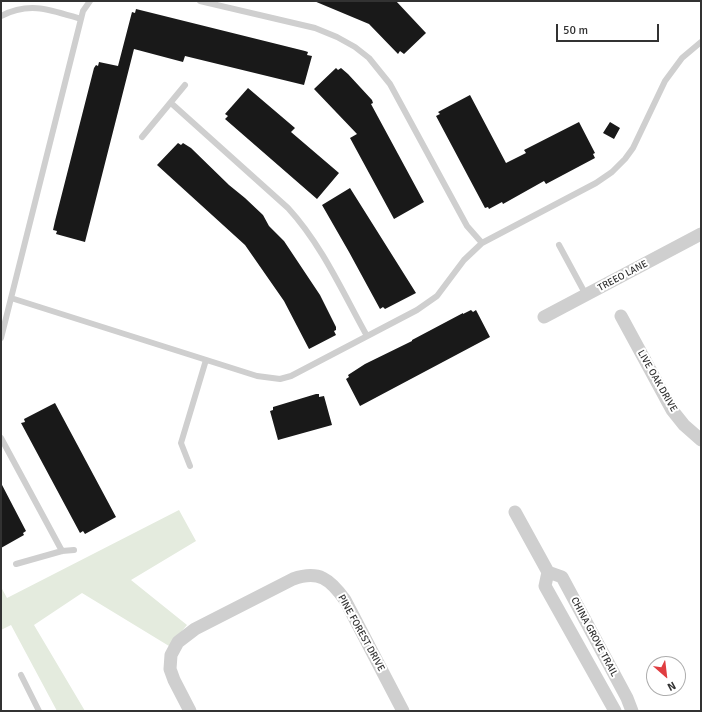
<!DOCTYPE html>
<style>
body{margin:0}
#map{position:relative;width:702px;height:712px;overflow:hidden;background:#fff;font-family:Signika,sans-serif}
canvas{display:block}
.frame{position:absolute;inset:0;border:2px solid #323232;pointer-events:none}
.north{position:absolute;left:646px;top:656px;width:40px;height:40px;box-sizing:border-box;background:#fff;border:1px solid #adadad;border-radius:50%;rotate:152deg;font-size:11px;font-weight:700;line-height:16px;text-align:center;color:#323232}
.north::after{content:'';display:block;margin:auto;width:14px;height:18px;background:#e03d41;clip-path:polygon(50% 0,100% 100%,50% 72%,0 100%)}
.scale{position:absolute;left:556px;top:24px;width:103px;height:18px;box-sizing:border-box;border:2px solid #323232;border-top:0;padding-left:5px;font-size:12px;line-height:14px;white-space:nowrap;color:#323232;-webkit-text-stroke:3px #fff;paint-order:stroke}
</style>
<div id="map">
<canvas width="702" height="712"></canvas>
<div class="frame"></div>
<div class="north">N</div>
<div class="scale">50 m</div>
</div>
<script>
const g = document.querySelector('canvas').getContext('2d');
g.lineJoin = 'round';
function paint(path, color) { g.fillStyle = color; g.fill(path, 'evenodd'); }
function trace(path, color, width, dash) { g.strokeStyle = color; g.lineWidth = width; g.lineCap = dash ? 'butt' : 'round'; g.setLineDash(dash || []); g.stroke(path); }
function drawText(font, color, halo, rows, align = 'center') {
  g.font = font + ' Signika,sans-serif'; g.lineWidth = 4; g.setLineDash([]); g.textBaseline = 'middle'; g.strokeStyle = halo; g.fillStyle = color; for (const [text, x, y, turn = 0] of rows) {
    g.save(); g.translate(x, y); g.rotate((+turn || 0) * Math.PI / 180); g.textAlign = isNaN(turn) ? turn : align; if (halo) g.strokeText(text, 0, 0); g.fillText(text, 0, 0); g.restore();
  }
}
paint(new Path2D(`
 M179,510L196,541L131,580L187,625L169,646L82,593L34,625L85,711H57L11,625L1,630V587L7,598Z`), '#e4ebde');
paint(new Path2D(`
 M314,1H396L426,33L404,54L400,51L398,54L369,24Z
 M136,9L305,51L308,52L307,55L312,56L304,85L185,56L183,62L134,49L85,242L56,234L57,231L53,230L55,221L94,68L96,65L98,66L99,62L118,66L132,12L135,13Z
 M336,68L338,70L341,68L348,74L372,100L373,103L371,104L424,202L394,219L350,138L357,134L314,89Z
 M248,88L295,128L291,132L339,173L317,199L225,119L228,116L225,114Z
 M470,95L506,163L526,153L524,150L579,122L595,153L593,154L595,158L546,184L544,181L503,204L502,202L489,209L488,207L485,208L436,116L440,114L438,112Z
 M610,122L620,128L614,139L603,133Z
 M178,143L181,145L183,143L191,148L229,185L245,198L263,215L269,226L284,241L320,295L336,327V330L334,331L336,335L309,349L284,301L245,245L157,165Z
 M350,188L416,293L385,309L383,307L380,309L349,252L322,205Z
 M471,310L473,312L476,310L490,337L360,406L346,379L349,377L348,375L365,364L412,341V340L463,313V314Z
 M316,394H319V397L324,396L332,425L278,440L270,411L273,410V407Z
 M55,403L116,517L85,534L83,531L80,533L21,423L25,422L24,419Z
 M1,483L26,531L23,533L24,535L1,548Z`), '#191919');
trace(new Path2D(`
 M200,1L315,28L337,37L355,47L369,58L390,84L467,226L482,243
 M1,16C30,1 51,10 81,19
 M171,103L288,208C322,245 343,293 367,336
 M142,137L185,85
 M559,245L586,295
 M11,298L257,376L280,379L291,376L417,310L437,296L464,260L482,243L596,183L612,172L625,159L633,148L665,81L682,58L701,42
 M1,338L83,11L90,1
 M1,438L62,551
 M190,466L181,443L206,360
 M16,564L62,551L74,550
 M21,675L39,711`), '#cfcfcf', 6);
trace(new Path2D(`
 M621,316L672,410L684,425L701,440
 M544,317L701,234
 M515,512L548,572L545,586L615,711
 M548,572L562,577L627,698L632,711
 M190,711L174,680L170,669L171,655L178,642L195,629L293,579C319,570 330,579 345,600L403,711`), '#cfcfcf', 13);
drawText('10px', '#323232', '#fff', [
 ["TREEO LANE",623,276,-28],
 ["LIVE OAK DRIVE",657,381,60],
 ["PINE FOREST DRIVE",361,633,61],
 ["CHINA GROVE TRAIL",594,637,62]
]);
</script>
